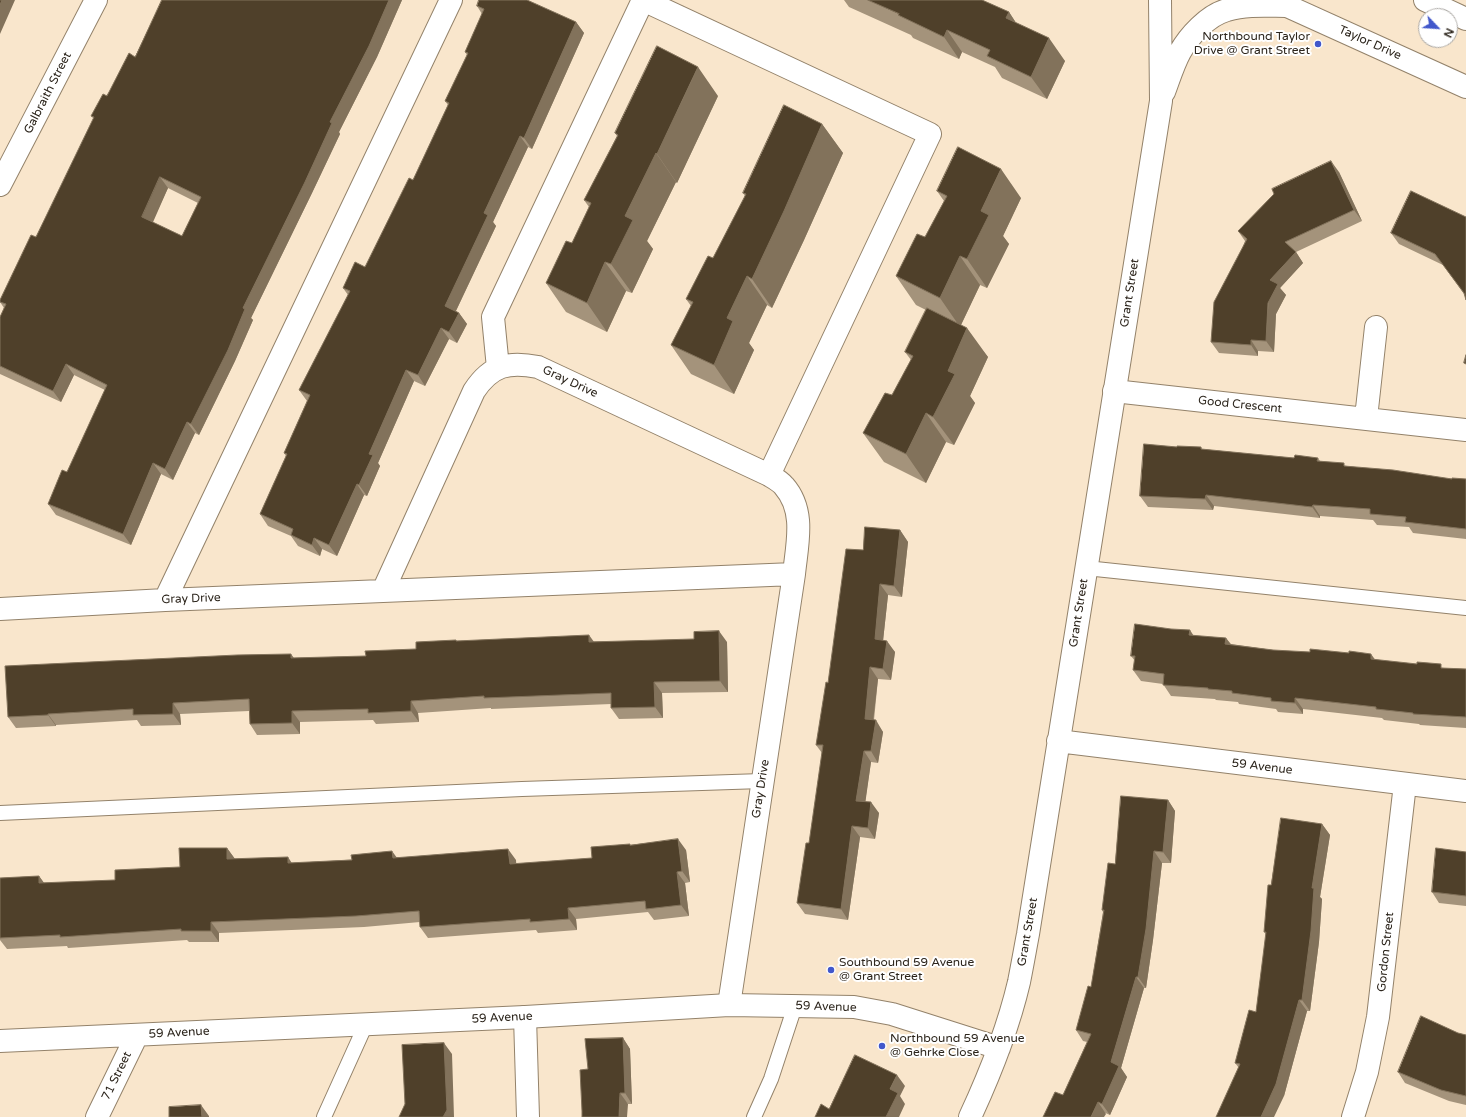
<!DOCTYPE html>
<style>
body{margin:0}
#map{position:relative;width:1466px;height:1117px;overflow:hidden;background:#f9e6cc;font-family:"Varela Round",sans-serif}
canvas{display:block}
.north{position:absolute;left:1418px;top:8px;width:40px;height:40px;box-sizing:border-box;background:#fff;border:1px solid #aba8a4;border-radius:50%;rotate:115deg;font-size:11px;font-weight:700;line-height:16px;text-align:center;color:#2c251c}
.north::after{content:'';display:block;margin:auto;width:14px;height:18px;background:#4157cb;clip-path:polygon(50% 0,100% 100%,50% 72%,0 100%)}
</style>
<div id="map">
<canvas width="1466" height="1117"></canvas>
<div class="north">N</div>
</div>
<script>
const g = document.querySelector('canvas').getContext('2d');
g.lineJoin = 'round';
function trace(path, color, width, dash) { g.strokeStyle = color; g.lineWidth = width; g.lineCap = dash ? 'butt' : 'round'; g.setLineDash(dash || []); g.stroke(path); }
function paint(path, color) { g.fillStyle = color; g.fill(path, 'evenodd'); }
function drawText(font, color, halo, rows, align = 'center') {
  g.font = font + ' "Varela Round",sans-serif'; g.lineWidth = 4; g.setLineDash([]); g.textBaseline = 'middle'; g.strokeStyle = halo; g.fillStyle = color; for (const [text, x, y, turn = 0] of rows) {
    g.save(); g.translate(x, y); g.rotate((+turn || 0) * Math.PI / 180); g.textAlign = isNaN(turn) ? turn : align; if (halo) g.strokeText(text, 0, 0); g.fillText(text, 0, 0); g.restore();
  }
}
const lane = new Path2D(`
 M1086,568L1466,608
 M0,813L522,789L762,781
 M324,1117L366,1024
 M754,1117L771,1079L795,1006`);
const street = new Path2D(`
 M0,185L96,0
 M498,368L493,317L643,0L930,134L769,475
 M1114,391L1466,430
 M1366,418L1376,327
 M383,591L474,391C491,365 509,361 538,367L769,475C774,478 780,481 784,486C806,511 797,544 794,574L729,1005
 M165,600L451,0
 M0,609L165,600L794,574
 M525,1017L528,1117
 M1353,1117L1367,1072L1378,1017L1405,784`);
const secondary = new Path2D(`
 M1274,0L1466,87
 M1425,0L1466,19
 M1164,92C1169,79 1173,65 1180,52C1189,36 1208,15 1227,10C1247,4 1268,6 1288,6
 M1058,741L1466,791
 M0,1041L525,1017L729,1005L854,1007L892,1014L999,1048
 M97,1117L137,1035
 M970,1117C990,1074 1008,1029 1019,982C1022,967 1025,950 1028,934L1161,101L1160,0`);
trace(lane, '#93826a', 16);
trace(street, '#93826a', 24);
trace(secondary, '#93826a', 24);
trace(lane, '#fff', 14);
trace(street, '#fff', 22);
trace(secondary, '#fff', 22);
paint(new Path2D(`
 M162,0H402L377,57L339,132L340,134L312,193L251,318L253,320L235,361L199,435L195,433L173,480L161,474L131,545L56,515L48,504L67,472L105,390L74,375L61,402L0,374V317L4,308L0,302V300L36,237L94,119L91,116L135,57ZM168,188L198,203L182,236L152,222Z
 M844,0H982L1009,12L1016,23L1065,61L1047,99L1002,78L995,67L962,52L959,59L913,38L911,35L849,7Z
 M477,6L576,22L584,33L532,149L528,147L493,222L496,226L456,311L459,313L467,324L457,343L449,339L425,386L414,381L378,463L380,466L367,496L364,495L337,556L322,549L320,556L298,546L291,536L268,526L260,514L286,456L284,453L307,401L299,390L348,295L343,288L365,267L413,180L448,105L445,101L467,55L465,52L482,14Z
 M718,96L677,183L676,182L647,241L653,249L632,293L626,291L607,332L566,312L546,283L572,243L589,207L584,200L617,136L615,133Z
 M822,124L843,153L804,240L772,308L767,305L749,343L754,350L734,394L691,374L671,345L691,306L686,299L713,258L745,196L743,193Z
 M1339,172L1362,221L1296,252L1303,263L1280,288L1286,295L1276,314L1274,352L1258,351V356L1219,353L1211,342L1245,241L1238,231Z
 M937,191L1021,198L1003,236L1009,244L987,288L980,285L961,325L988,357L970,396L975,403L954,445L946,442L926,483L884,462L863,433L892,395L911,360L905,352L926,310L916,305L896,276L925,237L944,201Z
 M1466,217L1464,294L1443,265L1399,244L1391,233Z
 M1177,447H1201L1202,449L1294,458H1318L1320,461L1347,466L1452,479H1466V539L1413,533L1409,527L1377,525L1373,520L1320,516V518L1214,506L1213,510L1148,507L1140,496Z
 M900,530L908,542L902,597L888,595L883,641L895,652L891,680L878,679L874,720L883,732L878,763L871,762L865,802L879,813L875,839L860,837L848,920L805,914L797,903L809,843L822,753L816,745L828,683L863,550Z
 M1194,636L1226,638L1231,644L1273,650L1376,660L1444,668L1466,669V728L1420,725L1419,724L1384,720L1382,718L1303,709V714L1278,712L1276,709L1239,704L1238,702L1216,700L1215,699L1171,696L1163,684L1141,681L1133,670L1135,661L1131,656Z
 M456,640L457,641L727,642L728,692L662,693L663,718L619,719L611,708V704L491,709V708L418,713L419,722L376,724L373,720L300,722V734L257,735L250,724L249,711L180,714L181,725L141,726L137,720L56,725V726L16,728L8,717L294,658L366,656L416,649Z
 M1168,800L1175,811L1171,863H1162L1153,940L1146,988H1144L1121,1068L1127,1077L1110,1115L1063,1095L1087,1042L1083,1041L1076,1030L1091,987L1103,912L1102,910L1115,864Z
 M1322,824L1330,835L1320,897L1322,899L1319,942L1310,1011H1307L1284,1096L1239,1068L1235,1063L1256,1012L1266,934L1264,932L1271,885Z
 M630,844V845L686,850L690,882L685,883L689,916L654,920L648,912L576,919L577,930L538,933L536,930L428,938L420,927V922L364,927L219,933V942H189L187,940L68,948L67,946L7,949L0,940V878L39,876L44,883L115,880L180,867L227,848L235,859L292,863L396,857L516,860V864L592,858Z
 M1466,852V906L1439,903L1432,892Z
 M1458,1033L1466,1035V1105L1449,1101L1405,1083L1398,1072Z
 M623,1038L630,1049L632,1104H628L588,1069Z`), '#a4937b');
paint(new Path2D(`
 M2,0H15L0,34V5Z
 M389,0H402L377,57L339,132L340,134L312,193L251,318L253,320L235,361L199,435L191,424L243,308L330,122Z
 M1009,12L1024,35L1006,18Z
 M576,22L584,33L532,149L524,138Z
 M947,30L962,52L959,59L944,37Z
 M1049,38L1065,61L1047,99L1031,77Z
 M698,67L718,96L677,183L657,154Z
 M822,124L843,153L804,240L772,308L752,279Z
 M520,136L528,147L493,222L496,226L453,317L445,306L484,213Z
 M656,153L676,182L647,241L653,249L632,293L611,264L625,216Z
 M1331,161L1339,172L1362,221L1354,210Z
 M1001,169L1021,198L1003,236L1009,244L987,288L967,259L981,211Z
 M160,177L168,188L150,229L142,217Z
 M1296,252L1303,263L1280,288L1286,295L1276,314L1274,352L1266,341L1270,280Z
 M960,256L980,285L960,327L940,298Z
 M605,262L626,291L607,332L587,303Z
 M747,276L767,305L749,343L754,350L734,394L714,365L727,318Z
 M459,313L467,324L457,343L449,332Z
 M441,328L449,339L425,386L418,375Z
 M967,328L988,357L970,396L975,403L954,445L933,417L948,371Z
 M1251,340L1258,351V356L1251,345Z
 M66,364L74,375L61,402L53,391Z
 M406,370L414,381L378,463L380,466L367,496L359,485L369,454Z
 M926,413L946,442L926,483L906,454Z
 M187,422L195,433L173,480L165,469Z
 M153,463L161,474L131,545L123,534Z
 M357,484L364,495L337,556L329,545Z
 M1206,495L1214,506L1213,510L1205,499Z
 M1313,505L1320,516V518L1312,507Z
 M900,530L908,542L902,597L894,586Z
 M314,538L322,549L320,556L312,545Z
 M880,584L888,595L882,650L875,639Z
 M1190,630L1197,641L1189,635Z
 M719,631L727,642L728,692L720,681Z
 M589,635L597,646L589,642Z
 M1226,638L1234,649L1225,644Z
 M887,641L895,652L891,680L883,669Z
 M291,654L299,665L291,658Z
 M1371,654L1379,665L1371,659Z
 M870,667L878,679L872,730L865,719Z
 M654,682L662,693L663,718L655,707Z
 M1295,698L1303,709V714L1295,703Z
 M411,701L418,713L419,722L411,711Z
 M173,703L180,714L181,725L173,714Z
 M292,711L300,722V734L292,723Z
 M48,714L56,725V726L48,715Z
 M876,720L883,732L878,763L871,751Z
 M864,751L871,762L864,812L856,801Z
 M1168,800L1175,811L1171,863L1163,852Z
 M871,802L879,813L875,839L868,828Z
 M1322,824L1330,835L1320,897L1322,899L1319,942L1310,1011L1302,1000L1312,888Z
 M852,826L860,837L848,920L841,909Z
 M678,839L686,850L690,882L682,871Z
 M227,848L235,859V870L227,859Z
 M508,849L516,860L517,875L510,864Z
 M392,851L400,862L393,858Z
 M1154,851L1162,863L1153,940L1146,988L1138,977Z
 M288,857L295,868L288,863Z
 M677,872L685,883L689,916L681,905Z
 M39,876L47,887L39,883Z
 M568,908L576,919L577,930L569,919Z
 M211,922L219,933V942L211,931Z
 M1136,977L1144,988L1121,1068L1127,1077L1110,1115L1102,1104L1111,1062Z
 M1299,1000L1307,1011L1284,1096L1274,1117H1261Z
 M623,1038L630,1049L632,1104L625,1093Z
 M444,1043L452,1054L454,1117H443Z
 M897,1075L905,1086L900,1096L905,1104L899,1117H886L890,1089Z
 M620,1093L628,1104L627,1117H619Z
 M1098,1102L1106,1114L1104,1117H1091Z
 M201,1105L209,1116V1117H202Z`), '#82725b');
const building = new Path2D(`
 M0,0H2L0,5Z
 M162,0H389L369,46L330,122L332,123L305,182L243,308L245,309L228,350L191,424L187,422L165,469L153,463L123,534L48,504L62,470L67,472L107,385L66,364L53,391L0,366V317L6,304L0,302V300L31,235L36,237L94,117L91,116L103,94L107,96L129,53L135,57ZM160,177L201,197L182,236L142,217Z
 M479,0H527L576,22L524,138L520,136L484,213L488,215L445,306L459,313L449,332L441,328L418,375L406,370L369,454L373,455L359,485L357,484L329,545L314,538L312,545L291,535L293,529L260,514L287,454L284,453L310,395L299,390L350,291L343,288L355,262L365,267L409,178L413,180L449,103L445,101L468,53L465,52L484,9L477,6Z
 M868,0H982L1009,12L1006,18L1049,38L1031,77L987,56L990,50L947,30L944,37L898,15L899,14Z
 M657,46L698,67L657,154L656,153L625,216L633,220L611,264L605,262L587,303L546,283L566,241L572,243L591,203L584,200L618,135L615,133Z
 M784,105L822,124L784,211L752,279L747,276L727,318L733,321L714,365L671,345L693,302L686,299L708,256L713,258L746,194L743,193Z
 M958,147L1001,169L981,211L989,215L967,259L960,256L940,298L896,276L917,234L925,237L947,196L937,191Z
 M1331,161L1354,210L1285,242L1296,252L1270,280L1278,284L1268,303L1266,341L1251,340V345L1211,342L1214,302L1247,239L1238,231L1274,194L1272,189Z
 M1411,191L1466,217V300L1464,293L1435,254L1391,233Z
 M927,308L967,328L948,371L955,374L933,417L926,413L906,454L863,433L885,393L892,395L913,356L905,352Z
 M1466,355V364L1464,363Z
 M1144,444L1177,447V446L1201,447V449L1294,458L1295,455L1318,458L1317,461L1344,463V466L1393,470L1452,479V478L1466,479V529L1405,522L1406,517L1370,514V509L1313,505L1312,507L1206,495L1205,499L1140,496Z
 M865,527L900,530L894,586L880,584L875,639L887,641L883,669L870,667L865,719L876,720L871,751H864L856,801L871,802L868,828L852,826L841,909L797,903L806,843H809L823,745H816L826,682L828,683L846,549L863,550Z
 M1135,624L1171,629L1190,630L1189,635L1226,638L1225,644L1273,650L1310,652V649L1349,653V651L1371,654V659L1417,664V662L1441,664V668L1466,669V717L1413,714V713L1376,709V707L1295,698V703L1271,701V698L1232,693V691L1208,689V688L1163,685L1164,674L1133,670L1135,656H1131Z
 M719,631L720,681L654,682L655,707L611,708V693L484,698V696L411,701V711L368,713V709L292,711V723L250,724L249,699L173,703V714L133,715V709L48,714V715L8,717L5,666L237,655L291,654V658L366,656L365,651L416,649V642L456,640V641L589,635V642L694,639V632Z
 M1121,796L1168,800L1163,852L1154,851L1146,929L1138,977H1136L1111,1062L1119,1066L1102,1104L1098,1102L1091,1117H1043L1055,1092L1063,1095L1091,1034L1076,1030L1088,986L1091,987L1104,910H1102L1108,863L1115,864Z
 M1281,818L1322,824L1312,888H1314L1311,931L1302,1000H1299L1276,1084L1261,1117H1216L1240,1064L1235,1063L1249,1010L1256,1012L1266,932H1264L1268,885H1271Z
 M678,839L682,871L677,872L681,905L646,909L645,901L568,908L569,919L530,922V919L420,927L419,911L356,916L211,922V931H181V929L60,937V935L0,938V878L39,876V883L115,880V870L180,867L179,848H227V859L288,857V863L352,860L351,855L392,851L393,858L508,849L510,864L592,858L591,847L630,844V845Z
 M1436,848L1466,852V896L1432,892Z
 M1421,1016L1458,1033L1466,1035V1096L1441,1090L1398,1072Z
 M623,1038L625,1093H620L619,1117H582V1111L580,1070L588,1069L585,1039Z
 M444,1043L447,1110L443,1117H399L405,1104L402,1045Z
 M855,1055L897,1075L890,1089L898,1093L886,1117H815L821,1104L829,1109Z
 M201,1105L202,1117H169V1107Z`);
paint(building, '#4f402a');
trace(building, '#82725b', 1);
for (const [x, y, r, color] of [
 [1318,44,4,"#4157cb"],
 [831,970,4,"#4157cb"],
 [882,1046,4,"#4157cb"]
]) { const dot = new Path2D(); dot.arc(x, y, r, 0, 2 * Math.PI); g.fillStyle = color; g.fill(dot); trace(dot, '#fff', 1.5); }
drawText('12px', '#2c251c', '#fff', [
 ["Northbound Taylor",1310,37,"right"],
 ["Drive @ Grant Street",1310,51,"right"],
 ["Southbound 59 Avenue",839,963],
 ["@ Grant Street",839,977],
 ["Northbound 59 Avenue",890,1039],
 ["@ Gehrke Close",890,1053]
], 'left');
drawText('12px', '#2c251c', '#fff', [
 ["Taylor Drive",1370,43,24],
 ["Galbraith Street",48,93,-63],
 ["Grant Street",1130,293,-81],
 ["Gray Drive",570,382,25],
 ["Good Crescent",1240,405,6],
 ["Gray Drive",191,599,-2],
 ["Grant Street",1079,613,-81],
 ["59 Avenue",1262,767,7],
 ["Gray Drive",761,789,-81],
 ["Grant Street",1028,932,-80],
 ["Gordon Street",1386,952,-84],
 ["59 Avenue",826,1007,2],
 ["59 Avenue",502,1018,-3],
 ["59 Avenue",179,1033,-3],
 ["71 Street",117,1076,-64]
]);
</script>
